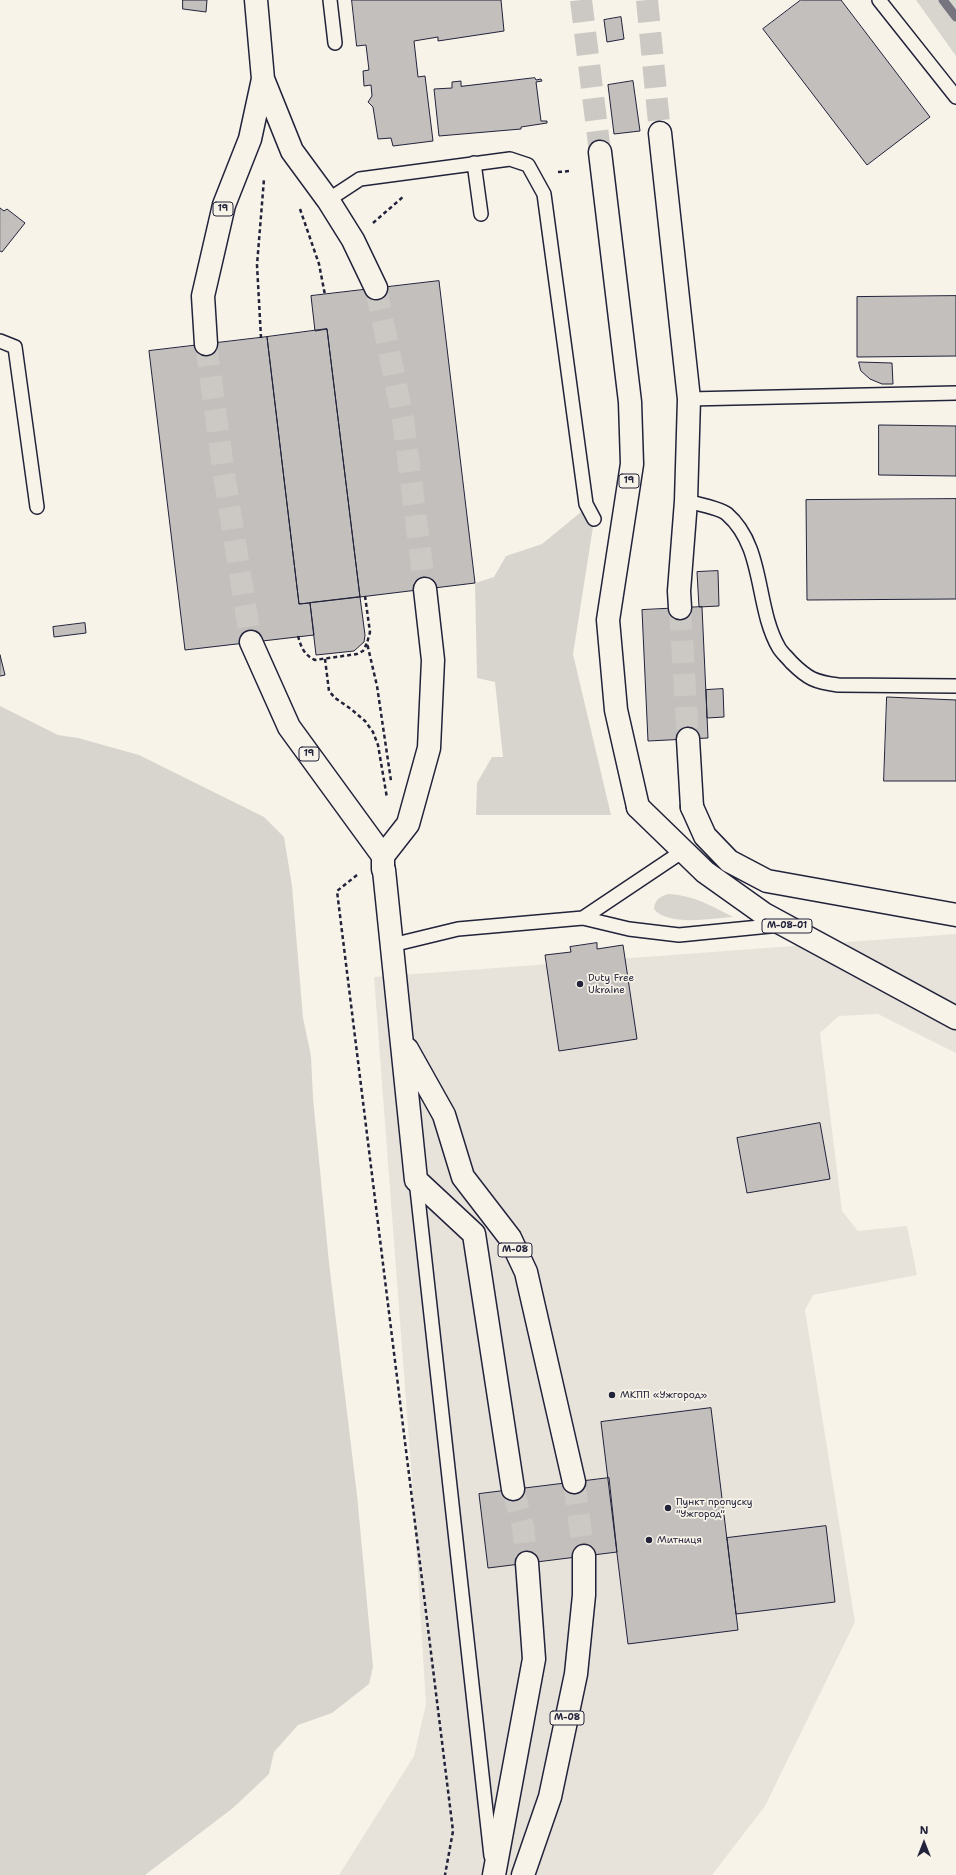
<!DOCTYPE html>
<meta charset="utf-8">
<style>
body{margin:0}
#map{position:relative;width:956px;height:1875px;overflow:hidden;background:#f7f3e8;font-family:"Shantell Sans",sans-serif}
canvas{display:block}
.north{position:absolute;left:904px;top:1823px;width:40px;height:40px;-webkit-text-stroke:3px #f7f3e8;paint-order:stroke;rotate:0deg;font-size:11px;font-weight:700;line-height:16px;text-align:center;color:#22223b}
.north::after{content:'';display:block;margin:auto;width:14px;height:18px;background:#22223b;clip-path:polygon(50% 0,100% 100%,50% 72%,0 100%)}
</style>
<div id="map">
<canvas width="956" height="1875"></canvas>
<div class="north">N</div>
</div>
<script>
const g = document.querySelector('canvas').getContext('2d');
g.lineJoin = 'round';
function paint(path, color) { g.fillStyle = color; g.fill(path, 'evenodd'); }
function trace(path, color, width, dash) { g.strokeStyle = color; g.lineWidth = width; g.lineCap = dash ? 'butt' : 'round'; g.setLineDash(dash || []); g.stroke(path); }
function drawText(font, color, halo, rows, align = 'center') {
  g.font = font + ' "Shantell Sans",sans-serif'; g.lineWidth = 3.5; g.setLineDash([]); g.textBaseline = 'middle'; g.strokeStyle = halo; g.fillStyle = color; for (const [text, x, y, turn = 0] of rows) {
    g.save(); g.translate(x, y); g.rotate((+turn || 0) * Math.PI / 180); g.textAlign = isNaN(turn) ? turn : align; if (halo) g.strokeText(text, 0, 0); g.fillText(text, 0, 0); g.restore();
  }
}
paint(new Path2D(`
 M956,934V1053L878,1014L839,1016L820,1033L842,1211L858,1231L907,1226L917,1275L813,1295L805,1310L855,1622L765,1806L712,1875H339L414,1756L426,1704L412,1480L374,977Z`), '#e7e3db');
paint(new Path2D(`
 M916,0H956V56Z
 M581,512L593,527L573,654L611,815H476L477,783L492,757H503L495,682L477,678L475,583L494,577L506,556L542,544Z
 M0,706L58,735L78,738L139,755L264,817L284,837L292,886L303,1018L311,1056L313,1098L329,1263L357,1495L373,1667L369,1684L332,1713L298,1725L274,1752L269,1774L233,1808L145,1875H0Z
 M668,894C693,895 712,906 733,917C713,918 668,927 654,909C655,900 659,897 668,894Z`), '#d8d5cf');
trace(new Path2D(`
 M943,0L956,17`), '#76747f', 9);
const building = new Path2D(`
 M183,0H207L206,12L183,9Z
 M352,0H501L504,31L438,41V37L414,41L418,77L425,76L433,141L393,146L391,138L378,139L373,107L368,102L372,96L371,85L364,86L363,71L369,70L366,45L357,46Z
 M801,0H841L930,117L867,165L763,29Z
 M621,17L624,39L607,42L604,20Z
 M535,78L536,80L541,79L542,81L536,82L541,121H547V123L521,127V129L439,136L434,89L452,88V82L461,81V86Z
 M633,81L640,131L614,134L608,85Z
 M0,208L4,211L7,209L25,223L2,252L0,251Z
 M439,281L475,583L360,597L327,329L315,331L311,296Z
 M956,296V356L857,357V297Z
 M327,329L360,597L299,604L267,337Z
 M267,337L299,604L310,603L314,635L185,650L149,351Z
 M859,362L892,363L893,384H882L870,379L861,371Z
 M879,425L956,426V476L879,475Z
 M956,499V599L807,600L806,500Z
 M718,571L719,606L699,607L697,572Z
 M360,597L365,635L364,642L354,651L316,655L310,603Z
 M702,607L708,738L648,741L642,610Z
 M85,623L86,633L54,637L53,627Z
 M0,655L5,675L0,676Z
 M723,689L724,717L707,718L706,690Z
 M887,697L956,700V781H884Z
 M597,943V949L623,945L637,1039L559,1051L545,955L571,952L570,947Z
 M820,1123L830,1179L747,1193L737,1138Z
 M711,1408L738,1630L628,1644L601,1422Z
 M609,1478L617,1552L488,1568L479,1494Z
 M826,1526L835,1602L736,1614L727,1538Z`);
paint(building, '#c2bfbd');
trace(building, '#22223b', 1);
trace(new Path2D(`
 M581,0L600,152
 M647,0L660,133
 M376,288L403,419L425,589
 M206,344L224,474L251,642
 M680,608L688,739`), '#ccc9c5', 22, [22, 11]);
trace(new Path2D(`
 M574,1482L584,1556
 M513,1489L523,1527L527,1563`), '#ccc9c5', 22, [22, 11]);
const service = new Path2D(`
 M330,0L335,43
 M879,0L956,97
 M474,163L481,214
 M328,200L360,179L510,159L528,165L544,194L586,504L594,519
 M0,341L15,347L37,507
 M689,399L956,393
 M686,501C695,503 721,509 727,514C765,547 755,607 779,648C782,653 787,657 791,662C808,679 815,682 838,685L956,686
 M583,918L629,929L679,935L780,925
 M392,945L458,929L583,918L683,851
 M416,1180L491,1856`);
const primary = new Path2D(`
 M256,0L263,79L292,151L328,200L353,240L376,288
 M660,133L689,399L686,501L679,591L680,608
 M600,152L630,402L632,464L608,620L616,710L638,807
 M206,344L203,296L224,205L250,139L263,79
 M251,642L289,727L383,856V869
 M688,739L692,807
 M383,856L408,824L429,748L433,660L425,589`);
const trunk = new Path2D(`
 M638,807L705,872L764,914L956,1018
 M692,807L705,836L729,861L767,881L956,915
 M384,870L416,1180L474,1234L513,1489
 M407,1049L444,1115L463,1177L510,1238L526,1272L574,1482
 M494,1875L534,1659L527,1563
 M523,1875L550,1797L576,1674L584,1595V1556`);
trace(service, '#22223b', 16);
trace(primary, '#22223b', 25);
trace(trunk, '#22223b', 25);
trace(new Path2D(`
 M558,172L570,171
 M300,209L319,264L325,295
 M373,223L404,196
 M261,338L257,265L264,179
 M365,596L370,632L367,643
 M298,636C301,647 304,655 315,660L357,654L363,651L367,643L377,686L391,781
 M325,659L329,691L335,698L351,709L365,721L373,732L378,745L387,798
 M357,875L337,891L453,1831L445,1875`), '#22223b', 2.5, [4, 3]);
trace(service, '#f7f3e8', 13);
trace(primary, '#f7f3e8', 22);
trace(trunk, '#f7f3e8', 22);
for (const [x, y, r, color] of [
 [580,984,4,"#22223b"],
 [612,1395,4,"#22223b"],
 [668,1508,4,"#22223b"],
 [649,1540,4,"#22223b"]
]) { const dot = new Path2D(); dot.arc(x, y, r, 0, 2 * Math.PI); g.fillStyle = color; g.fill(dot); trace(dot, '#f7f3e8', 1.5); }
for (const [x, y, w] of [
 [223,209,20],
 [629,481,20],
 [309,754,20],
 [787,926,50],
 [515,1250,34],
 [567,1718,34]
]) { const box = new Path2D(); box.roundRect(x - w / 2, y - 7, w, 14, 3); g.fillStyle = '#f7f3e8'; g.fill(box); trace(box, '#22223b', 1); }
drawText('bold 9px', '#22223b', null, [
 ["19",223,209],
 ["19",629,481],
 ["19",309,754],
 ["М-08-01",787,926],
 ["М-08",515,1250],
 ["М-08",567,1718]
]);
drawText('10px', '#22223b', '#f7f3e8', [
 ["Duty Free",588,978],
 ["Ukraine",588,990],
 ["МКПП «Ужгород»",620,1395],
 ["Пункт пропуску",676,1502],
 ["\"Ужгород\"",676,1514],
 ["Митниця",657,1540]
], 'left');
</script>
